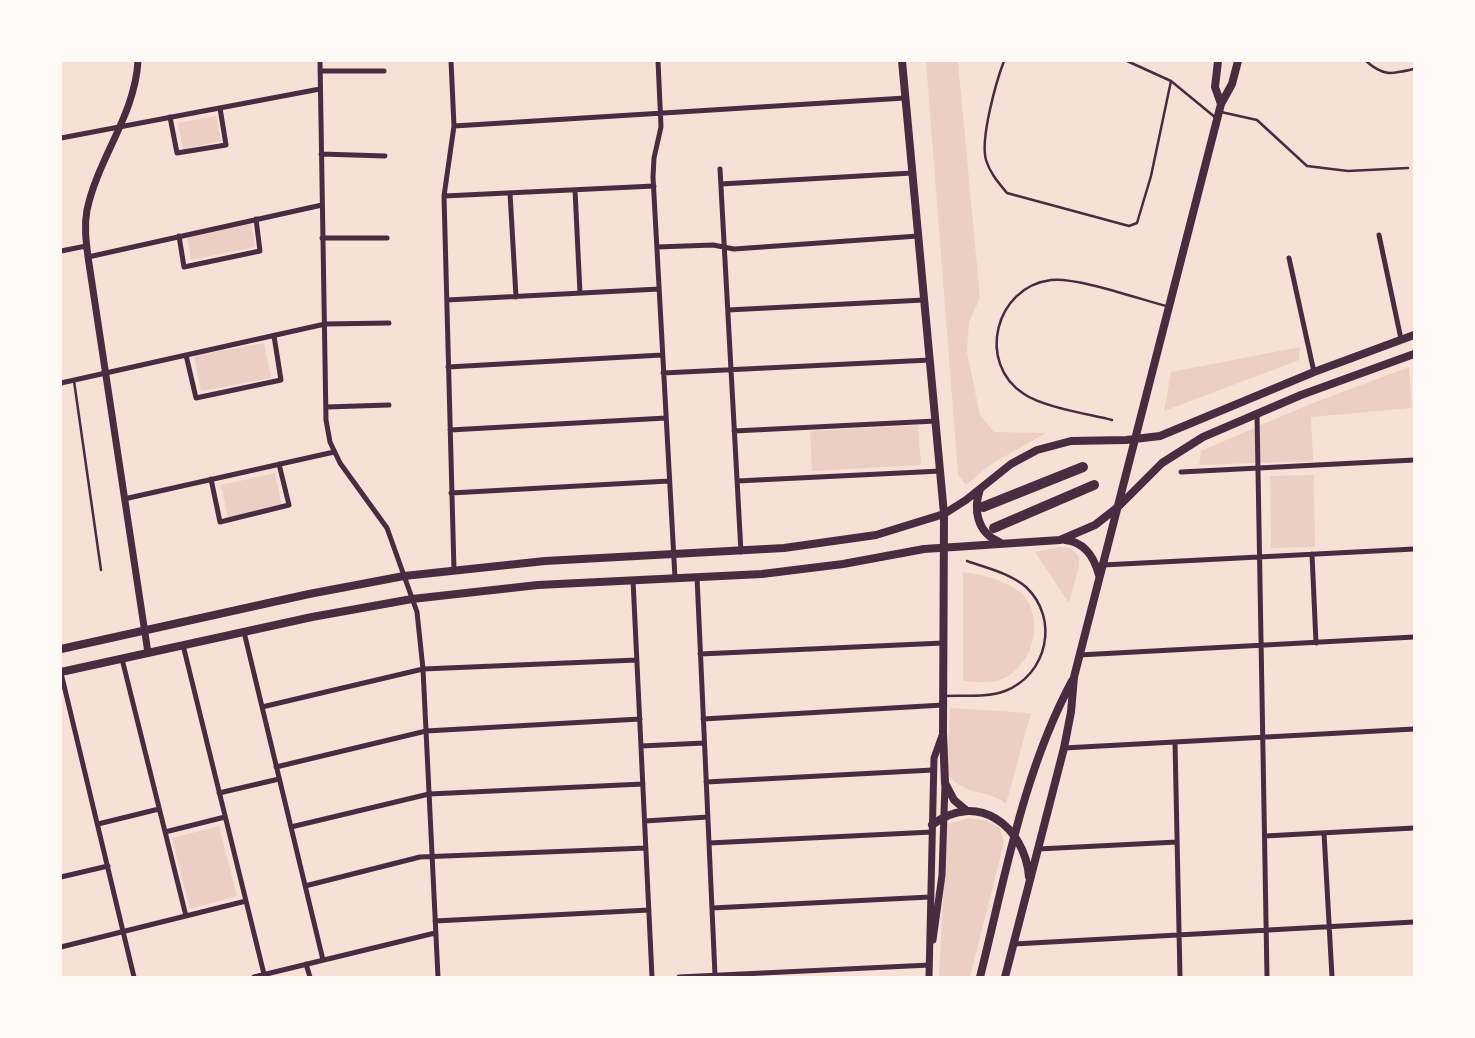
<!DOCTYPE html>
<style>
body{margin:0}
#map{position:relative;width:1475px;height:1038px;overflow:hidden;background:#f7e1d7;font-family:Raleway,sans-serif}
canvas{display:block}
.frame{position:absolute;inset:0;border:62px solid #fffaf5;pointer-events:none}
</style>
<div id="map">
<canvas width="1475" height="1038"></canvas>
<div class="frame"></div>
</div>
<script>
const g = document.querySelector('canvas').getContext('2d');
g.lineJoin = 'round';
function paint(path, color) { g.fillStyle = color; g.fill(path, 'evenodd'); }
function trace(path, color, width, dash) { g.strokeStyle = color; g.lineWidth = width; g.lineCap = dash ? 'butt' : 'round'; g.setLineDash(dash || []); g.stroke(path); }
paint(new Path2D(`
 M926,61H958L980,298L969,322L967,352L980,415L994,432L1046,433L990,465L966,485L958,475Z
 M216,116L221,141L183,149L178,123Z
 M251,224L255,247L191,260L187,237Z
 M264,343L271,378L201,391L194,356Z
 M1300,347L1299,360L1164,411L1171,372Z
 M1409,367L1412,408L1311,417L1313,461L1199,465L1201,451L1310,404Z
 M918,425L921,465L812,471L810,431Z
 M275,473L282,507L228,518L221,485Z
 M1314,475L1315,547L1271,548L1270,476Z
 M1060,547L1071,548L1079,557V567L1069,603L1035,552Z
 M963,572C982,575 998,578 1014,588C1048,609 1036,662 1005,678C992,684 977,682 963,681Z
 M950,708L1031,713L1006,804C986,788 964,797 947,773Z
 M969,818L987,821L1000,828L1004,843L970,977H939L947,824Z
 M219,826L237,896L190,909L172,838Z`), '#ebcfc5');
trace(new Path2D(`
 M1004,61C996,82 980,139 986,160C990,173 998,182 1007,193L1129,226L1137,223L1151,176L1171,81
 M1127,61L1171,81L1216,118
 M1366,61C1384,77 1392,74 1414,69
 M1221,112L1257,120L1307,166L1348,171L1408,168
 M74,381L101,570
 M1112,420C1088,414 1043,407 1024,394C976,363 995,287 1051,280C1077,277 1139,299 1166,306
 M944,696C963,695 987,698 1005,691C1047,675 1060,619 1026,587C1010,573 986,568 967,561`), '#4a2c40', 2.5);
trace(new Path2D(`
 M320,61L326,420L330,442L340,463L387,528L417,612L423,669L438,977
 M451,61L454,126L444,196L454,570
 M658,61L661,127L654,158L653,177L675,578
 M320,71H384
 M170,117L177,153L226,145L220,108
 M454,126L905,98
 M61,138L320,89
 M321,154L385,156
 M720,169L741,552
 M721,184L912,173
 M575,190L580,293
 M510,193L516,297
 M444,196L654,186
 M1379,235L1401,339
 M179,236L184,267L260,251L256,219
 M322,238H387
 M657,247L713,245L734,249L918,236
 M61,251L86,246
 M88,257L322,205
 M1289,258L1314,372
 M447,300L659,289
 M728,310L924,300
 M186,355L196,398L281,380L274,336
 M448,367L662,355
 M663,373L930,360
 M61,383L325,324L389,323
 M326,407L389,405
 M1257,414L1267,977
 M450,430L666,418
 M734,431L936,421
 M1181,472L1414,460
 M211,479L220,522L289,505L279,464
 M737,481L941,471
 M451,493L669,481
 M124,499L334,452
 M1312,554L1316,643
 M1103,565L1414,549
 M697,577L715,975
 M633,580L652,977
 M244,632L323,960
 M183,645L264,974
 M700,654L943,643
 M1079,655L1414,637
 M122,659L186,916
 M61,673L134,977
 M262,707L423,669L637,660
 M703,719L943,705
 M1175,742L1180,977
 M641,746L704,743
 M1064,748L1414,729
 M276,767L426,731L640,719
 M706,782L933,770
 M219,793L279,779
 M645,821L708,817
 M98,824L159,809
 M291,827L429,794L643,784
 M165,832L225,817
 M1324,833L1332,977
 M1265,836L1414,828
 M709,843L932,832
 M1038,849L1177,842
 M61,877L108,866
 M305,886L420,857L646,848
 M712,908L930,897
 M435,921L649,910
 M1014,944L1414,922
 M61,947L246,901
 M306,964L310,977
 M254,977L435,933
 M679,977L930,965`), '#4a2c40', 5);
trace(new Path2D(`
 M138,61C135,115 98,158 87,210C84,226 86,241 88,257L148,653
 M933,940L942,875L945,783
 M929,977L934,758L943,733`), '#4a2c40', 7);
trace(new Path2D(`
 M902,61L944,514L943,733L945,783L954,800L967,811
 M1218,61L1215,87L1221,104
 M980,489C973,510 977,532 999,542
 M1065,540C1085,542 1094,557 1099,575
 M61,649L309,594L404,576L545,561L784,548L876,535L944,514L966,500L1011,464L1037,450L1071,441L1126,440L1160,436L1314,372L1414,335
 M61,672L312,617L412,599L538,585L762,574L843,564L924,549L1060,540L1095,525L1118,507L1162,463L1203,437L1301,395L1414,354
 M932,825C977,790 1025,826 1029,877
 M980,977C1005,878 1023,772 1072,681
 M1005,977L1064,748L1071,712L1074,677L1221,104L1232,84L1238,61`), '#4a2c40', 8);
trace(new Path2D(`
 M983,507L1083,467
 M994,528L1094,485`), '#4a2c40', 10);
</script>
